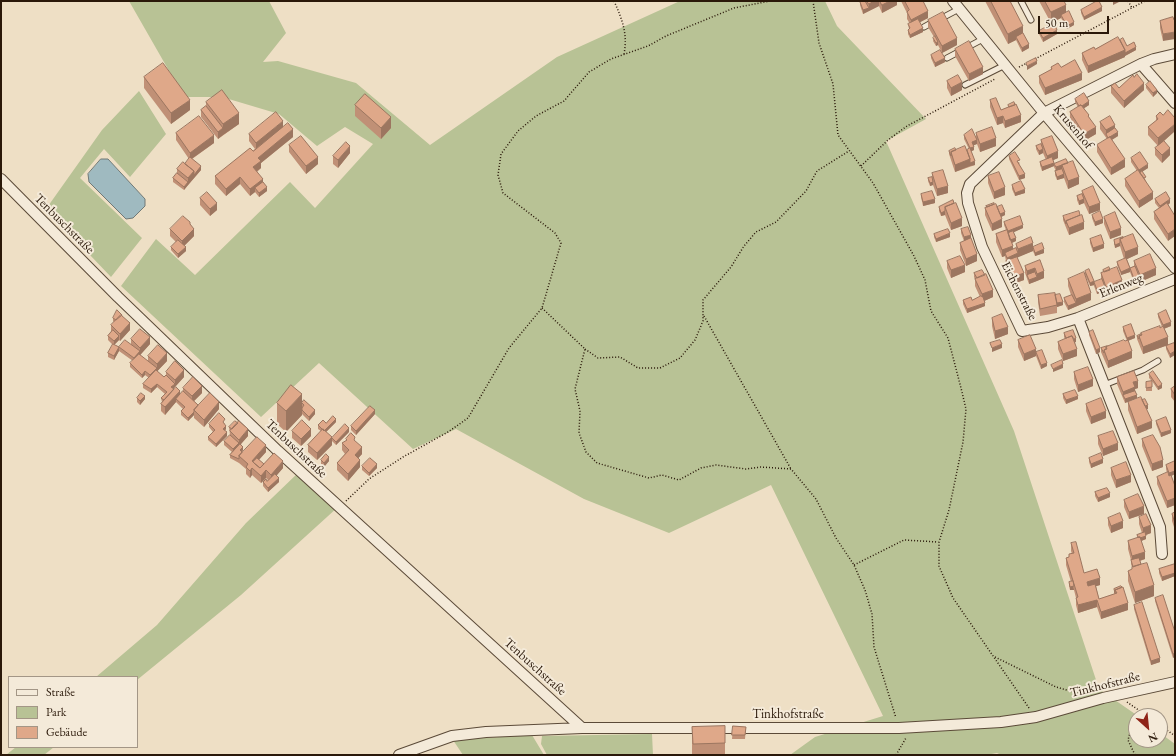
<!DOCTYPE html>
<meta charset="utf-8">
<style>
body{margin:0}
#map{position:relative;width:1176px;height:756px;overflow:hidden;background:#eedfc5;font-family:"EB Garamond",serif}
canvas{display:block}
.frame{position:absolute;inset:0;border:2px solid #2a1809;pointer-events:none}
.legend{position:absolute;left:8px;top:676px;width:130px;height:72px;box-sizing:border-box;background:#f4ead9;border:1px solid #a39686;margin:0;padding:5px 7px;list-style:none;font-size:12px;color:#2a1809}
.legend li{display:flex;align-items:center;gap:8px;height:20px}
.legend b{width:20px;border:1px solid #a39686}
.north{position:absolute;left:1128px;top:708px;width:40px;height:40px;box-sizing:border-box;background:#f4ead9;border:1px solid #a39686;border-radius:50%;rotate:153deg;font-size:11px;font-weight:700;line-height:16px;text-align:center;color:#2a1809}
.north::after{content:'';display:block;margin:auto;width:14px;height:18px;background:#8f2418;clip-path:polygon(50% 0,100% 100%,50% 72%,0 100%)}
.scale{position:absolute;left:1038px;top:16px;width:71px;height:18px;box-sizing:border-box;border:2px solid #2a1809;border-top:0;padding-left:5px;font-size:12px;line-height:14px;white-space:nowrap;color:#2a1809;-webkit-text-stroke:3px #f4ead9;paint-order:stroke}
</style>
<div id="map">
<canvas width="1176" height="756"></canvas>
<div class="frame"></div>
<ul class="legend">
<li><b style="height:5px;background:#f4ead9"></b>Straße</li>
<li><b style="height:11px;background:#b8c295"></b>Park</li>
<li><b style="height:11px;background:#dfa889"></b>Gebäude</li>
</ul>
<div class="north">N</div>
<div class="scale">50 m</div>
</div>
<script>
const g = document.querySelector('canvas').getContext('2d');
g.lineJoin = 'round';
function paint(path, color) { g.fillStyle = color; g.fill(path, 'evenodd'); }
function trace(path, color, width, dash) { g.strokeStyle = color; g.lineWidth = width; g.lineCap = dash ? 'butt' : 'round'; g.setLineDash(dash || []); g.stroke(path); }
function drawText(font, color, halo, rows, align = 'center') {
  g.font = font + ' "EB Garamond",serif'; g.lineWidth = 4; g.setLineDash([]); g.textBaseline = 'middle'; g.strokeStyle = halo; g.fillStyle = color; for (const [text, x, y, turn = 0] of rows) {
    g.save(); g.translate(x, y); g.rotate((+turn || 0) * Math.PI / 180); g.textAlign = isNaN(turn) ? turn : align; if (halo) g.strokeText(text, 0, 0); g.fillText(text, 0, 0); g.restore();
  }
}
paint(new Path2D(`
 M129,1H269L286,33L263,62L278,61L356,83L430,145L557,57L680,1H825L837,26L926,119L886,141L1014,431L1099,689L1138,716H1136V740H1160V733L1175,744V755H1001L997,753L986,755H790L815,737L883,716L771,485L669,533L584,499L456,429L413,449L319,363L261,417L121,286L156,239L195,275L290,182L315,208L373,144L345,127L317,146L279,114L222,97H184Z
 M139,91L166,134L130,177L104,149L80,178L142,238L111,277L46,209L102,130Z
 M299,472L338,507L241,595L137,680V677H96L157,625L246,523Z
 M652,734L653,755H547L541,744L542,736Z
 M532,735L544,755H463L453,740Z
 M16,747H54L44,755H6Z`), '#b8c295');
const water = new Path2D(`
 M101,159H108L145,199V206L133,218L126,219L89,182L88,174Z`);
paint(water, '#9fbac0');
trace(water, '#707977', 1);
const lane = new Path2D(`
 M1021,1L1031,20
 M940,19L959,9
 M924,27L933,22
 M947,58L983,39
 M965,85L1005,65
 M1104,385L1143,370L1158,361`);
const street = new Path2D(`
 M953,1L1044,113L1175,268
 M1141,64L1154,59L1175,54
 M1,179L118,297L278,451L582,728
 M1078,318L1175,279
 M1162,554L1160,527L1078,318L1048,327L1022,331L982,247L968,203L967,193L970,184L1044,113L1141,64L1175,103
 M399,755L452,736L486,732L582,728H899L1001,722L1036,717L1103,698L1175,682`);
trace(lane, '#5b4a38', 7);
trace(street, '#5b4a38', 12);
trace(new Path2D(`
 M614,1C622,19 628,34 624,54
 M813,1L819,43L833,84L838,135L873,183L914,256L925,280L931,311L948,338L961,388L966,409L963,442L949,510L939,542V566L953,598L1029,708
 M1128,1L1132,8
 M1035,59L1145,1
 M1019,67L1027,63
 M861,166L888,140L907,126L995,79
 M542,308L585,349L575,389L580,411L579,433L586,452L597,463L649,478L662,475L679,480L701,468L716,465L746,469L761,467L791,469L816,499L836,538L854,565L865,590L872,614L874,647L896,718
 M704,316L791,469
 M585,349L598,358L620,357L638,368H660L680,358L695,340L703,321V300L731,267L744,246L756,232L776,222L806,191L817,171L849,151
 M346,501L369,479L403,457L448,432L468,418L509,348L542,308L561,243L555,233L503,193L498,175L501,154L518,131L536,116L564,101L589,72L611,59L648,46L666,36L734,8L770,1
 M854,565L904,540L938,542
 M995,657L1056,687L1081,694
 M1127,702L1147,716
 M1160,725L1175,736
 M1160,735L1167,730
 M896,755L906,738
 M1135,755L1128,740L1130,733L1136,730`), '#2a1809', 1.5, [1, 2]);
trace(lane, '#f4ead9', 5);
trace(street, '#f4ead9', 10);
paint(new Path2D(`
 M861,1H897V5L882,13L879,6L863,14L860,5V2Z
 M901,1H923L928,18L920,22L923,32L910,38L908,34V30L909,29L908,24H910L907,19V13Z
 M985,1H1010L1029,48L1022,52L1016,40L1008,44Z
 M1039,1H1064L1066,13L1074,25L1067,29L1061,18L1051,23Z
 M1081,10L1102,11L1084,20L1081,13Z
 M1173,17L1163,41L1160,28V21Z
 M928,20L957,45L942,53L938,45L936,46L933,41L934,37L928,27Z
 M1039,31L1057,34L1043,42L1039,34Z
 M1120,40L1127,46L1136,50L1125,56V57L1088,73L1082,60V53L1095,49Z
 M955,49L983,74L969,81L955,56Z
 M931,55L945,62L935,67L931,58Z
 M1051,67H1061L1082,80L1045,95L1039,83V76L1051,70Z
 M144,77L190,110L171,124L144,88Z
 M947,81L962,90L951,96L947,88Z
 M1146,85L1157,93L1153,97L1146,88Z
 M1111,86L1119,88L1144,90L1124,108L1111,93Z
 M1075,99L1089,105L1084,108L1089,117L1096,134L1084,141L1070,120V112L1078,107L1075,102Z
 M990,100L1001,110L1008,107V105L1021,122L1005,128L1003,123L997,125L990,107Z
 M206,102L239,124L218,139L201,117V110L206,106Z
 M355,105L391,128L381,139L355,116Z
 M1156,116L1175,131L1164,141L1170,155L1162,163L1155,155V148L1158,146L1148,135V127L1156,121Z
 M1100,122L1115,128L1118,136L1112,140L1125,167L1111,175L1097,152V145L1107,139L1100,129Z
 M283,127L293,137L261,163V168L257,172L267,191L259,197L255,192L250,196L240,184L226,196L215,184V176L255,149L249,141V134Z
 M176,133L214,143L192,159L201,170L184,190L173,182V178L177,173V169L185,164L189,159L176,140Z
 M976,133L996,146L980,152L977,144L973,145L974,150L971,151L975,165L955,172L949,154V151L967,150L969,149L964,139V135L976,137Z
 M1041,140L1058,158L1053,160L1054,166L1042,171L1040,165V162L1046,160L1043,153L1039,155L1036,149V146L1041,144Z
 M289,145L318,164L306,174L289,152Z
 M350,153L338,168L333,164V156Z
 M1009,156L1020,163L1019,164L1025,178L1019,180L1009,159Z
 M1131,158L1148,168L1142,171L1153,199L1139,208L1125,186V179L1137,171L1131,162Z
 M1066,159L1079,184L1068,189L1064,178L1057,180L1055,175V171H1056L1054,167V164Z
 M932,173L948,193L937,196L933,185L930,186L928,181V178L932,177Z
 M988,176L1005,195L994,199L988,183Z
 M1012,185L1025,193L1015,196L1012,189Z
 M1082,191L1100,210L1089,214L1084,203L1079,205L1077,200V196L1082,194Z
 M921,194L935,203L923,206L921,197Z
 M200,198L217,210L210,216L200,205Z
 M1155,199L1170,203L1168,205L1175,216L1168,241L1154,219V212L1159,208L1155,203Z
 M953,200L962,226L951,230L945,215L941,216L939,211V207Z
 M994,204L1005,215L1001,217L1002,227L992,231L985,215V208H986V206Z
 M1092,215L1103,223L1095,226L1092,218Z
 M1063,216L1084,229L1069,235L1063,220Z
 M1104,217L1121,235L1110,239L1104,224Z
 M1004,222L1023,228L1013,232L1016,241L1012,243L1013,249L1016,248V244L1033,247L1044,253L1035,256L1033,251L1017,257L1024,280L1013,284L1006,268V261L1005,256L1002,257L996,242V234L1006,230L1004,225Z
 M190,225L194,236L184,246L186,251L178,258L171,250V247L176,242L170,236V229Z
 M961,229L971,238L977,261L966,266L960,250V243L968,239L964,241L961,233Z
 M934,234L950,237L936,242L934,237Z
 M1123,237L1138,254L1127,259L1130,268L1134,266V261L1156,275L1140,282L1139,280L1134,282L1130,272L1121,275L1117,265V262L1124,259L1120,246L1115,248L1114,244V240Z
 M1090,239L1104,248L1093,252L1090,243Z
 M1040,260L1044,278L1029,284L1025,273V266Z
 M947,261L965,272L951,278L947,268Z
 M1103,270H1110L1122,288L1106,294L1105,291L1097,294L1094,286V282L1101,280V273L1103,272Z
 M1085,271L1094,285L1090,286L1085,275Z
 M974,273L993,297L984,301L985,306L967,313L963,304V300H972L980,297L975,286V279L974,277Z
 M1068,279L1091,300L1068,310L1064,302V298L1071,295L1068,286Z
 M1038,295H1055L1063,305L1057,307V313L1040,316L1038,302Z
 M1158,314L1171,326L1164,329L1168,345L1143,354L1137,339V336L1162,327L1158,317Z
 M122,315L130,330L120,341L119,340L114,345L119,347L131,344V339L150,344L140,355L148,361V356L167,361L157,371L164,377L166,375V372L184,377L173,389L180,395L183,391V388L202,393L194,401L198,405L219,409L204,427L194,418V415L188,421L181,415V411L183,409L176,402L165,415L161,411V404L162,402L161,398L165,394L157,387L151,393L143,388V384L149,378L145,375L142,378L130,367V363L133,361L119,351L114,360L108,357V353L113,345L108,340V336L111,332V325L114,322L113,321V318Z
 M992,318L1008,334L995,339L992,326Z
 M1123,327L1135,338L1128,341L1132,358L1108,368L1101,352V348L1127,341L1123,331Z
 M1089,332L1100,352L1096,354L1089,335Z
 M1064,333L1076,342H1075L1077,356L1063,361L1058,349V342L1065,339L1064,337Z
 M1018,340L1036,356L1024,361L1018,347Z
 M1174,343L1170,358L1166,349V346Z
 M1036,352L1047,366L1041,369L1036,356Z
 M1074,372L1093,386L1078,392L1074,379Z
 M1149,374L1162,388L1158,390L1152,381V391H1146V382L1152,381L1149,378Z
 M1117,377L1138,388L1135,389L1137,398L1125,403L1117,384Z
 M1175,386V402L1171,397V389Z
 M1063,394L1078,399L1066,404L1063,398Z
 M137,398L145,399L140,405L137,402Z
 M1142,400L1148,409H1146L1152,428L1137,434L1128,410V402Z
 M277,403L302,408V403L315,414L309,421L302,414V415L286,432L277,424Z
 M1086,404L1106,418L1091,424L1086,411Z
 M375,414L356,435L351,430V426Z
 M1156,421L1171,433L1161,437L1156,424Z
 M336,422L326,432L332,445L317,460L308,452V445L321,431L318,429V425L326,423Z
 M225,423L224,424L226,429L225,431L227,436L216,447L208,440V437L213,432L209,427V424Z
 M229,427L248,436L241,444L243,450L242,452H266L259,460L264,464L283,468L276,476L279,482L268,492L263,486V482L267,481L268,480L266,478L261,483L252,475L250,478L246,474V469L239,463L230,458V455L232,452L224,445V441L230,435Z
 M292,431L311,436L301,446L292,438Z
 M349,432L336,445L332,441V438Z
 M1098,436L1118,450L1103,456L1098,444Z
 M346,439L355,441L362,454L358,458L360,467L348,481L337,470V463L345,454L342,450V443L346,441Z
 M1142,439L1163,467L1152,471L1142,446Z
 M1089,458L1103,463L1091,468L1089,462Z
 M321,460L329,461L324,467L321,464Z
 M1175,461V474L1171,476L1175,486V505L1167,508L1157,484V477L1167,473L1166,469V465Z
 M362,466L377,468L369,476L362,470Z
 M1111,468L1131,482L1116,488L1111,475Z
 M1095,492L1110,497L1098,502L1095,496Z
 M1124,500L1144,514L1129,519L1124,507Z
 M1175,512V530L1172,521V514Z
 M1139,517L1151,533L1146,535V539L1141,541L1145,559L1140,561L1154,596L1135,603L1128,581V571L1132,570V567L1131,564V560L1128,549V541L1137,538V535L1142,533L1139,524Z
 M1108,518L1123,528L1111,533L1108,525Z
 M1071,543L1084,573L1100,585L1096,586L1099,599L1114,594V589L1121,586L1128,610L1101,619L1097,607L1078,613L1076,605V598L1074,590H1070L1069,586V582H1071L1066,565V558L1069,557V554H1072L1071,551Z
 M1175,564V576L1162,581L1159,573V569Z
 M1155,598L1175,632L1173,658L1155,601Z
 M1134,605L1160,662L1151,665L1134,609Z
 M725,726V755H692V727Z
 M733,726L746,727L745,739H732Z`), '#c09076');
paint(new Path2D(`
 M874,1H879V6L869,11V4Z
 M890,1H897V5L882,13V5Z
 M1113,1H1121L1113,5Z
 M1066,5V15H1061V18L1051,23V12Z
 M1102,7V11L1084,20V17Z
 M869,8V11L863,14V10Z
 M928,11V18L911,27V20Z
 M1074,22V25L1067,29V26Z
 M1023,26V36L1016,37V40L1008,44V34Z
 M923,28V32L910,38V35Z
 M1057,30V34L1043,42V38Z
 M1175,32V39L1163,41V34Z
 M957,38V45L942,53V46Z
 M938,42V45L936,46V43Z
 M1029,44V48L1022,52V48Z
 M1136,47V50L1125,56V57L1088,73V66L1125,50Z
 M945,58V62L935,67V63Z
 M1037,61V64L1027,70V66Z
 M983,67V74L969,81V74Z
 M1082,73V80L1045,95V88Z
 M962,82V90L951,96V88Z
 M1144,83V90L1124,108V101Z
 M1157,90V93L1153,97V93Z
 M190,100V110L171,124V113Z
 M1089,101V105L1080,111V107Z
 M239,113V124L223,135V124Z
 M1021,115V122L1005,128V121Z
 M1003,116V123L997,125V118Z
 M391,117V128L381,139V128Z
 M283,121V128L256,150V143Z
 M1175,124V131L1158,146V138Z
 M1115,125V132L1106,134V130Z
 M1096,127V134L1084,141V134Z
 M223,128V135L218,139V132Z
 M293,129V137L261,163V168L253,174V167L258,158Z
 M1118,132V136L1108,142V138Z
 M214,135V143L190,160V153Z
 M996,138V146L980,152V144Z
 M977,140V144L972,146V142Z
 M350,146V153L338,168V160Z
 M974,147V150L970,152V148Z
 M1170,148V155L1162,163V155Z
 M1043,149V153L1039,155V151Z
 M1058,151V158L1047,163V156Z
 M318,157V164L306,174V166Z
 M970,159V166L955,172V165Z
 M1125,159V167L1111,175V168Z
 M975,161V165L970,166V163Z
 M1054,163V166L1042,171V167Z
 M1148,164V168L1139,174V170Z
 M1062,165V169L1056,171V167Z
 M201,166V170L188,185V178L194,171Z
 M1025,174V178L1019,180V176Z
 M1064,174V178L1057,180V177Z
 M240,177V184L226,196V189Z
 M1079,177V184L1068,189V181Z
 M263,179V186L255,188V192L250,196V189Z
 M188,182V185L184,190V187Z
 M933,182V185L930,186V183Z
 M948,186V193L937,196V189Z
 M267,187V191L259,197V193Z
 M1005,187V195L994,199V192Z
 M1025,189V193L1015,196V193Z
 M1153,192V199L1139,208V201Z
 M935,199V203L923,206V202Z
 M1084,199V203L1079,205V201Z
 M1170,199V203L1160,210V206Z
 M217,203V210L210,216V209Z
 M1100,203V210L1089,214V207Z
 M945,211V215L941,216V213Z
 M1005,212V215L999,218V214Z
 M962,218V226L951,230V223Z
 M1002,219V227L992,231V224Z
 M1103,219V223L1095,226V222Z
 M1084,222V229L1069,235V228Z
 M1023,225V228L1008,235V231Z
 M1121,228V235L1110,239V232Z
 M194,229V236L182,248V241Z
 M1175,229V236L1168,241V234Z
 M950,233V237L936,242V239Z
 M971,235V238L964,241V237Z
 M1016,238V241L1009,244V240Z
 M1033,243V251L1007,262V258L1018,253V249Z
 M1120,243V246L1115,248V245Z
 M1104,244V248L1093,252V248Z
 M1013,246V253H1005V256L1002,257V250Z
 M186,247V251L178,258V254Z
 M1138,247V254L1125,260V252Z
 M1044,249V253L1035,256V253Z
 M977,254V261L966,266V259Z
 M965,265V272L951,278V270Z
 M1035,268V275H1027V278V271Z
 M1130,268V272L1121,275V272Z
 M1156,268V275L1140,282V275Z
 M1044,271V278L1037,281V274Z
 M1024,273V280L1013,284V277Z
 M1139,276V280L1134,282V279Z
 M1037,277V281L1029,284V280Z
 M1122,280V288L1106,294V287Z
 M1094,281V285L1090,286V283Z
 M1105,287V291L1097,294V290Z
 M993,290V297L982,302V294Z
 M1091,293V300L1068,310V306L1076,303V299Z
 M1063,302V305L1057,307L1056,303Z
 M985,303V306L967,313V309Z
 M1171,322V326L1163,329V325Z
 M130,323V330L120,341V334Z
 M1008,327V334L995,339V331Z
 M1135,335V338L1127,341V338Z
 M119,336V340L114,345V341Z
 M150,337V344L134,362V358L140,351V348Z
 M1168,337V345L1143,354V347Z
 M1076,338V342L1068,345V342Z
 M1002,344V348L992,352V348Z
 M119,347V351L114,360V356Z
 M1100,348V352L1096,354V350Z
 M1036,349V356L1024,361V354Z
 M1077,349V356L1063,361V354Z
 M1132,351V358L1108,368V361Z
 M1175,351V355L1170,358V354Z
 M167,353V361L150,379V375L157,368V364Z
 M1047,363V366L1041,369V365Z
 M1063,364V368L1053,372V369Z
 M184,370V377L175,387V380Z
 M145,371V375L142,378V375Z
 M1093,379V386L1078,392V385Z
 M1138,381V388L1135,389V394L1123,395V392L1133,382Z
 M157,384V387L151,393V389Z
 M175,384V387L171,391V387Z
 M1162,384V388L1158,390V387Z
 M202,386V393L192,403V396Z
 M180,391V398L176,399V402L165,415V407Z
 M302,394V415L286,432V411Z
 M1137,395V398L1125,403V399Z
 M145,396V399L140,405V401Z
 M1078,396V399L1066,404V400Z
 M219,402V409L204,427V420Z
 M1148,405V409L1143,410V407Z
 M315,410V414L309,421V417Z
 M375,410V414L356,435V431Z
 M1106,411V418L1091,424V417Z
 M194,412V415L188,421V418Z
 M336,419V422L324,434V431Z
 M1152,421V428L1137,434V427Z
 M226,426V429L223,432V429Z
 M349,428V432L336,445V442Z
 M248,429V436L233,453V449L239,443V440Z
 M311,429V436L301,446V439Z
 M1171,430V433L1161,437V433Z
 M227,432V436L216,447V444Z
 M332,437V445L317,460V453Z
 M1118,443V450L1103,456V449Z
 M266,445V452L253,466L252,461Z
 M243,447V450L240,454V450Z
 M362,447V454L355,462V455Z
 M329,457V461L324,467V463Z
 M1103,459V463L1091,468V464Z
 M360,460V467L348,481V474Z
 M1163,460V467L1152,471V464Z
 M283,461V468L271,482V475Z
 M377,464V468L369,476V473Z
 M252,468V475L250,478V471Z
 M266,470V478L261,483V476Z
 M1175,471V474L1169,477V473Z
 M1131,475V482L1116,488V480Z
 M279,478V482L268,492V488Z
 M1110,493V497L1098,502V498Z
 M1175,498V505L1167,508V501Z
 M1144,506V514L1129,519V512Z
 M1123,521V528L1111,533V526Z
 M1151,525V533L1143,536V528Z
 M1146,536V539L1139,542V539Z
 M1145,552V559L1132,563V556Z
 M1175,573V576L1162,581V577Z
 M1100,578V585L1087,589V582Z
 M1154,585V596L1135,603V592Z
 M1073,586L1074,590H1070V587Z
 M1097,600V607L1078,613V605Z
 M1128,603V610L1101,619V612Z
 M1175,653V657L1173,658V654Z
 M1160,658V662L1151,665V661Z`), '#9c7660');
const building = new Path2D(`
 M861,1H865L869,8L863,10L860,2Z
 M867,1H874L869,4Z
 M880,1H890L882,5Z
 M905,1H923L928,11L911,20L907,12L909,10Z
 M991,1H1010L1023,26L1008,34Z
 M1045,1H1064L1066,5L1051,12Z
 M1097,1H1099L1102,7L1084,17L1081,10Z
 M1069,11L1074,22L1067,26L1061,15Z
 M943,12L957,38L942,46L928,20Z
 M1173,17L1174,20H1175V32L1163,34L1160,21Z
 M918,19L923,28L910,35L908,30L910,28L908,24Z
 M1054,23L1057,30L1043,38L1039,31Z
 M1023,33L1029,44L1022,48L1016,37Z
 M935,36L938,42L936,43L933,38Z
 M1118,37L1125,50L1088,66L1082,53L1094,47L1095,49Z
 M1123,38L1127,46L1134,42L1136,47L1125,53V50L1120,40Z
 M969,41L983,67L969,74L955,49Z
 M940,50L945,58L935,63L931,55Z
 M1036,58L1037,61L1027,66L1026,63Z
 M1075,60L1082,73L1045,88L1039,76L1052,69L1051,67L1058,63L1061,67Z
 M163,63L190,100L171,113L144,77Z
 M1137,74L1144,83L1124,101L1111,86L1115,83L1119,88L1133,75L1134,77Z
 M958,75L962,82L951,88L947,81Z
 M1150,81L1157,90L1153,93L1146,85Z
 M222,90L239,113L223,124L206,102Z
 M1084,93L1089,101L1082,106L1081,105L1079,106L1075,99Z
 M365,94L391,117L381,128L355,105Z
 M996,98L1001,110L1016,104L1021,115L1005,121L1003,116L997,118L990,100Z
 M1014,102L1015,105L1009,107L1008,105Z
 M1081,105L1089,115L1088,116L1096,127L1084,134L1070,112Z
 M206,106L223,128L218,132L201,110Z
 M1168,110L1175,118V124L1158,138L1148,127L1158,119L1156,116L1160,112L1163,115Z
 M276,112L283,121L256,143L249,134Z
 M199,116L214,135L190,153L176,133Z
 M1110,116L1115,125L1106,130L1100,122Z
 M288,123L293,129L258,158L261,161L253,167L263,179L250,189L240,177L226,189L215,176L250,148L253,151Z
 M992,127L996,138L980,144L976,133Z
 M1115,128L1118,132L1108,138L1106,134Z
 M972,129L977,140L972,142L974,147L970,148L964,135Z
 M301,136L318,157L306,166L289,145Z
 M1052,136L1058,151L1047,156L1041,140Z
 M1110,137L1125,159L1111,168L1097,145Z
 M1164,141L1170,148L1162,155L1155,148Z
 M346,142L350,146L338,160L333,156Z
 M1041,144L1043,149L1039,151L1036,146Z
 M965,146L970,159L955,165L951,152Z
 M955,148L956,150L951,152V156L949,151Z
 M970,148L975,161L970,163V159L967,150Z
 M1015,152L1020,160L1017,161L1025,174L1019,176L1009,156Z
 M1140,152L1148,164L1139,170L1131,158Z
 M190,157L201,166L194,175V171L185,164Z
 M1052,157L1054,163L1042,167L1040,162Z
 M1066,159L1068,163L1056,167L1054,164Z
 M1073,161L1079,177L1068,181L1062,165Z
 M183,162L194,171L188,178L177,169Z
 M1062,169L1064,174L1057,177L1055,171Z
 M943,170L948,186L937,189L932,173Z
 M1138,170L1153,192L1139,201L1125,179Z
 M1142,171L1146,177L1144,178L1140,173Z
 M999,172L1005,187L994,192L988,176Z
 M177,173L188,182L184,187L173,178Z
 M932,177L933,182L930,183L928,178Z
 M1021,181L1025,189L1015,193L1012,185Z
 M263,182L267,187L259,193L255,188Z
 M1093,186L1100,203L1089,207L1082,191Z
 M932,191L935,199L923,202L921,194Z
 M207,192L217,203L210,209L200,198Z
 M1166,192L1170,199L1160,206L1155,199Z
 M1082,194L1084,199L1079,201L1077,196Z
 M953,200L954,203L945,207V211L941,213L939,207Z
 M956,203L962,218L951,223L945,207Z
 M994,203V204L987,207L986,206Z
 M1167,203L1175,216V229L1168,234L1154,212Z
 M996,204L1002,219L992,224L985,208Z
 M1002,205L1005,212L1000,214L997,207Z
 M1079,211L1080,215L1066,221V224L1063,216Z
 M1100,211L1103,219L1095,222L1092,215Z
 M1115,212L1121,228L1110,232L1104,217Z
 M1082,215L1084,222L1069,228L1066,221Z
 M183,216L190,222V224L194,229L182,241L170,229Z
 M1020,216L1023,225L1008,231L1004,222Z
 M968,227L971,235L964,237L961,229Z
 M948,229L950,233L936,239L934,234Z
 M1007,230L1013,246L1002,250L996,234Z
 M1013,231L1016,238L1010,240L1008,233Z
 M1133,234L1138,247L1125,252L1120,239Z
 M1101,235L1104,244L1093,248L1090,239Z
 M1031,237L1033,243L1018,249L1016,244Z
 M1123,237V238L1120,239V243L1115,245L1114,240Z
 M971,238L977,254L966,259L960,243Z
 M178,240L186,247L178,254L171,247Z
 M1042,243L1044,249L1035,253L1033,247Z
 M1016,248L1018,253L1007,258L1005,253Z
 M1150,254L1156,268L1140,275L1134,261Z
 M960,256L965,265L951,270L947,261Z
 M1017,257L1024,273L1013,277L1006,261Z
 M1126,258L1130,268L1135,266L1139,276L1134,279L1130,268L1121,272L1117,262Z
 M1040,260L1044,271L1037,274L1035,268L1027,271L1025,266Z
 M1109,267L1110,270L1104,272L1103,270Z
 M1117,267L1122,280L1106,287L1101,273Z
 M1089,269L1094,281L1090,283L1085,271Z
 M982,270L985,275L977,278L974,273Z
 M1035,272L1037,277L1029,280L1027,275Z
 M1084,272L1091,293L1076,299L1068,279Z
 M986,274L993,290L982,294L975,279Z
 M1102,279L1105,287L1097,290L1094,282Z
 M1055,293L1057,305L1040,309L1038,295Z
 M1060,294L1063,302L1057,303L1055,295Z
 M1072,295L1076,303L1068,306L1064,298Z
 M981,296L983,297L985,303L967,309L963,300L971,297L972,300Z
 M117,310L122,315L116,320L113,318Z
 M1166,310L1171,322L1163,325L1158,314Z
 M1002,314L1008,327L995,331L992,318Z
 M121,315L130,323L120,334L111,325Z
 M1131,324L1135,335L1127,338L1123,327Z
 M1160,326V328L1163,326L1168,337L1143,347L1139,336L1142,335L1141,333Z
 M140,329L150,337L140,348L131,339Z
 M113,330L119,336L114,341L108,336Z
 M1073,330L1076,338L1074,339L1072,336L1066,338L1064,333Z
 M1093,330L1100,348L1096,350L1089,332Z
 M1141,334V335L1139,336V339L1137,336Z
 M1030,335L1036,349L1024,354L1018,340Z
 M1072,336L1077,349L1063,354L1058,342Z
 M125,340L140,351L134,358L119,347Z
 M1000,340L1002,344L992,348L990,343Z
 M1124,340L1125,341L1128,340L1132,351L1108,361L1104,350L1107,349L1106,347Z
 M1174,343L1175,345V351L1170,354L1166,346Z
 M113,344L119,347L114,356L108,353Z
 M158,345L167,353L157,364L148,356Z
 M1107,346L1106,347V349L1104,350V353L1101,348Z
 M1042,350L1047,363L1041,365L1036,352Z
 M139,354L157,368L150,375L145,371L142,375L130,363Z
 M1062,360L1063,364L1053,369L1051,365Z
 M175,361L184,370L175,380L166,372Z
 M1088,367L1093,379L1078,385L1074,372Z
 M156,370L164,377L166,375L175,384L171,387L174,389L164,400L161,398L167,392L157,384L151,389L143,384Z
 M1134,371L1138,381L1133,382L1135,387L1123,392L1117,377Z
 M1153,371L1162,384L1158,387L1149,374Z
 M193,377L202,386L192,396L183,388Z
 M1152,381V387L1146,388V382Z
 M291,385L302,394L286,411L277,403Z
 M1175,386V395L1171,389Z
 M176,387L180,391L165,407L161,404Z
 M1075,390L1078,396L1066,400L1063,394Z
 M183,391L198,405L194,410V412L188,418L181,411L185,407L176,399Z
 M1135,391L1137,395L1125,399L1123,395Z
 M141,393L145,396L140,401L137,398Z
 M210,393L219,402L204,420L194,410Z
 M1141,397L1152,421L1137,427L1128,402Z
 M1101,398L1106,411L1091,417L1086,404Z
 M1145,399L1148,405L1145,406L1142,400Z
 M304,400L315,410L309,417L302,410V408L304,405L302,403Z
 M370,406L375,410L356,431L351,426Z
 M219,413L225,419L223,422L226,426L223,429L227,432L216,444L208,437L215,430L209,424Z
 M333,416L336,419L324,431L318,425L323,420L326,423Z
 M1166,417L1171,430L1161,433L1156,421Z
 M302,420L311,429L301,439L292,431Z
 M235,421L238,423L232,429L229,427Z
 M239,421L248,429L239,440L230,431Z
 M345,424L349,428L336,442L332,438Z
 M323,429L332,437L317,453L308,445Z
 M1113,431L1118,443L1103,449L1098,436Z
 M351,433L355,437L354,440L362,447L355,455L360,460L348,474L337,463L349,450L342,443L347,440L346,439Z
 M230,435L239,443L233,449L224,441Z
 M1153,435L1160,447L1163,460L1152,464L1142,439Z
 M257,437L266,445L252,461L255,464L260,468L274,453L283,461L271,475L266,470L261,476L252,468L250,471L246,467L248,464L239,456Z
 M240,444L243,447L240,450L242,452L239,456V459L230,455Z
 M1101,453L1103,459L1091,464L1089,458Z
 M326,454L329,457L324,463L321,460Z
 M257,458L264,464L260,468L253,462Z
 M370,458L377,464L369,473L362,466Z
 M1175,461V471L1169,473L1166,465Z
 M1126,462L1131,475L1116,480L1111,468Z
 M1168,472L1169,476L1171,475L1175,486V498L1167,501L1157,477Z
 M275,474L279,478L268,488L263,482L266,479L267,481Z
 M1107,488L1110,493L1098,498L1095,492Z
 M1138,494L1144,506L1129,512L1124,500Z
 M1175,512V523L1172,514Z
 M1120,513L1123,521L1111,526L1108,518Z
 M1146,514L1151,525L1143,528L1139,517Z
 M1145,532L1146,536L1140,538V537L1139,538L1137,535Z
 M1140,537L1145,552L1132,556L1128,541Z
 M1076,542L1084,573L1097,569L1100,578L1087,582L1088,586L1095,584L1099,599L1117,593L1115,590L1123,587L1128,603L1101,612L1097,600L1078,605L1076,598L1078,597L1066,558L1069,557V554L1074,553L1071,543Z
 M1139,558L1141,564L1133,567L1131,560Z
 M1147,563L1154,585L1135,592L1128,571L1132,569V567Z
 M1175,564V573L1162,577L1159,569Z
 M1073,581L1074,586L1070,587L1069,582Z
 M1121,586L1122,587L1115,590V593L1114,589Z
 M1163,595L1175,632V653L1173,654L1155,598Z
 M1142,602L1160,658L1151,661L1134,605Z
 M725,726V743L693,744L692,727Z
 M733,726L746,727L745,735H732Z`);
paint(building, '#dfa889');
trace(building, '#9c7660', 1);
drawText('13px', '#2a1809', '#f4ead9', [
 ["Krusenhof",1073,127,50],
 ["Tenbuschstraße",64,224,45],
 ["Erlenweg",1121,286,-22],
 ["Eichenstraße",1019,291,63],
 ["Tenbuschstraße",296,449,43],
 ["Tenbuschstraße",535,667,42],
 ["Tinkhofstraße",1105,685,-14],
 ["Tinkhofstraße",788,714]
]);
</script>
